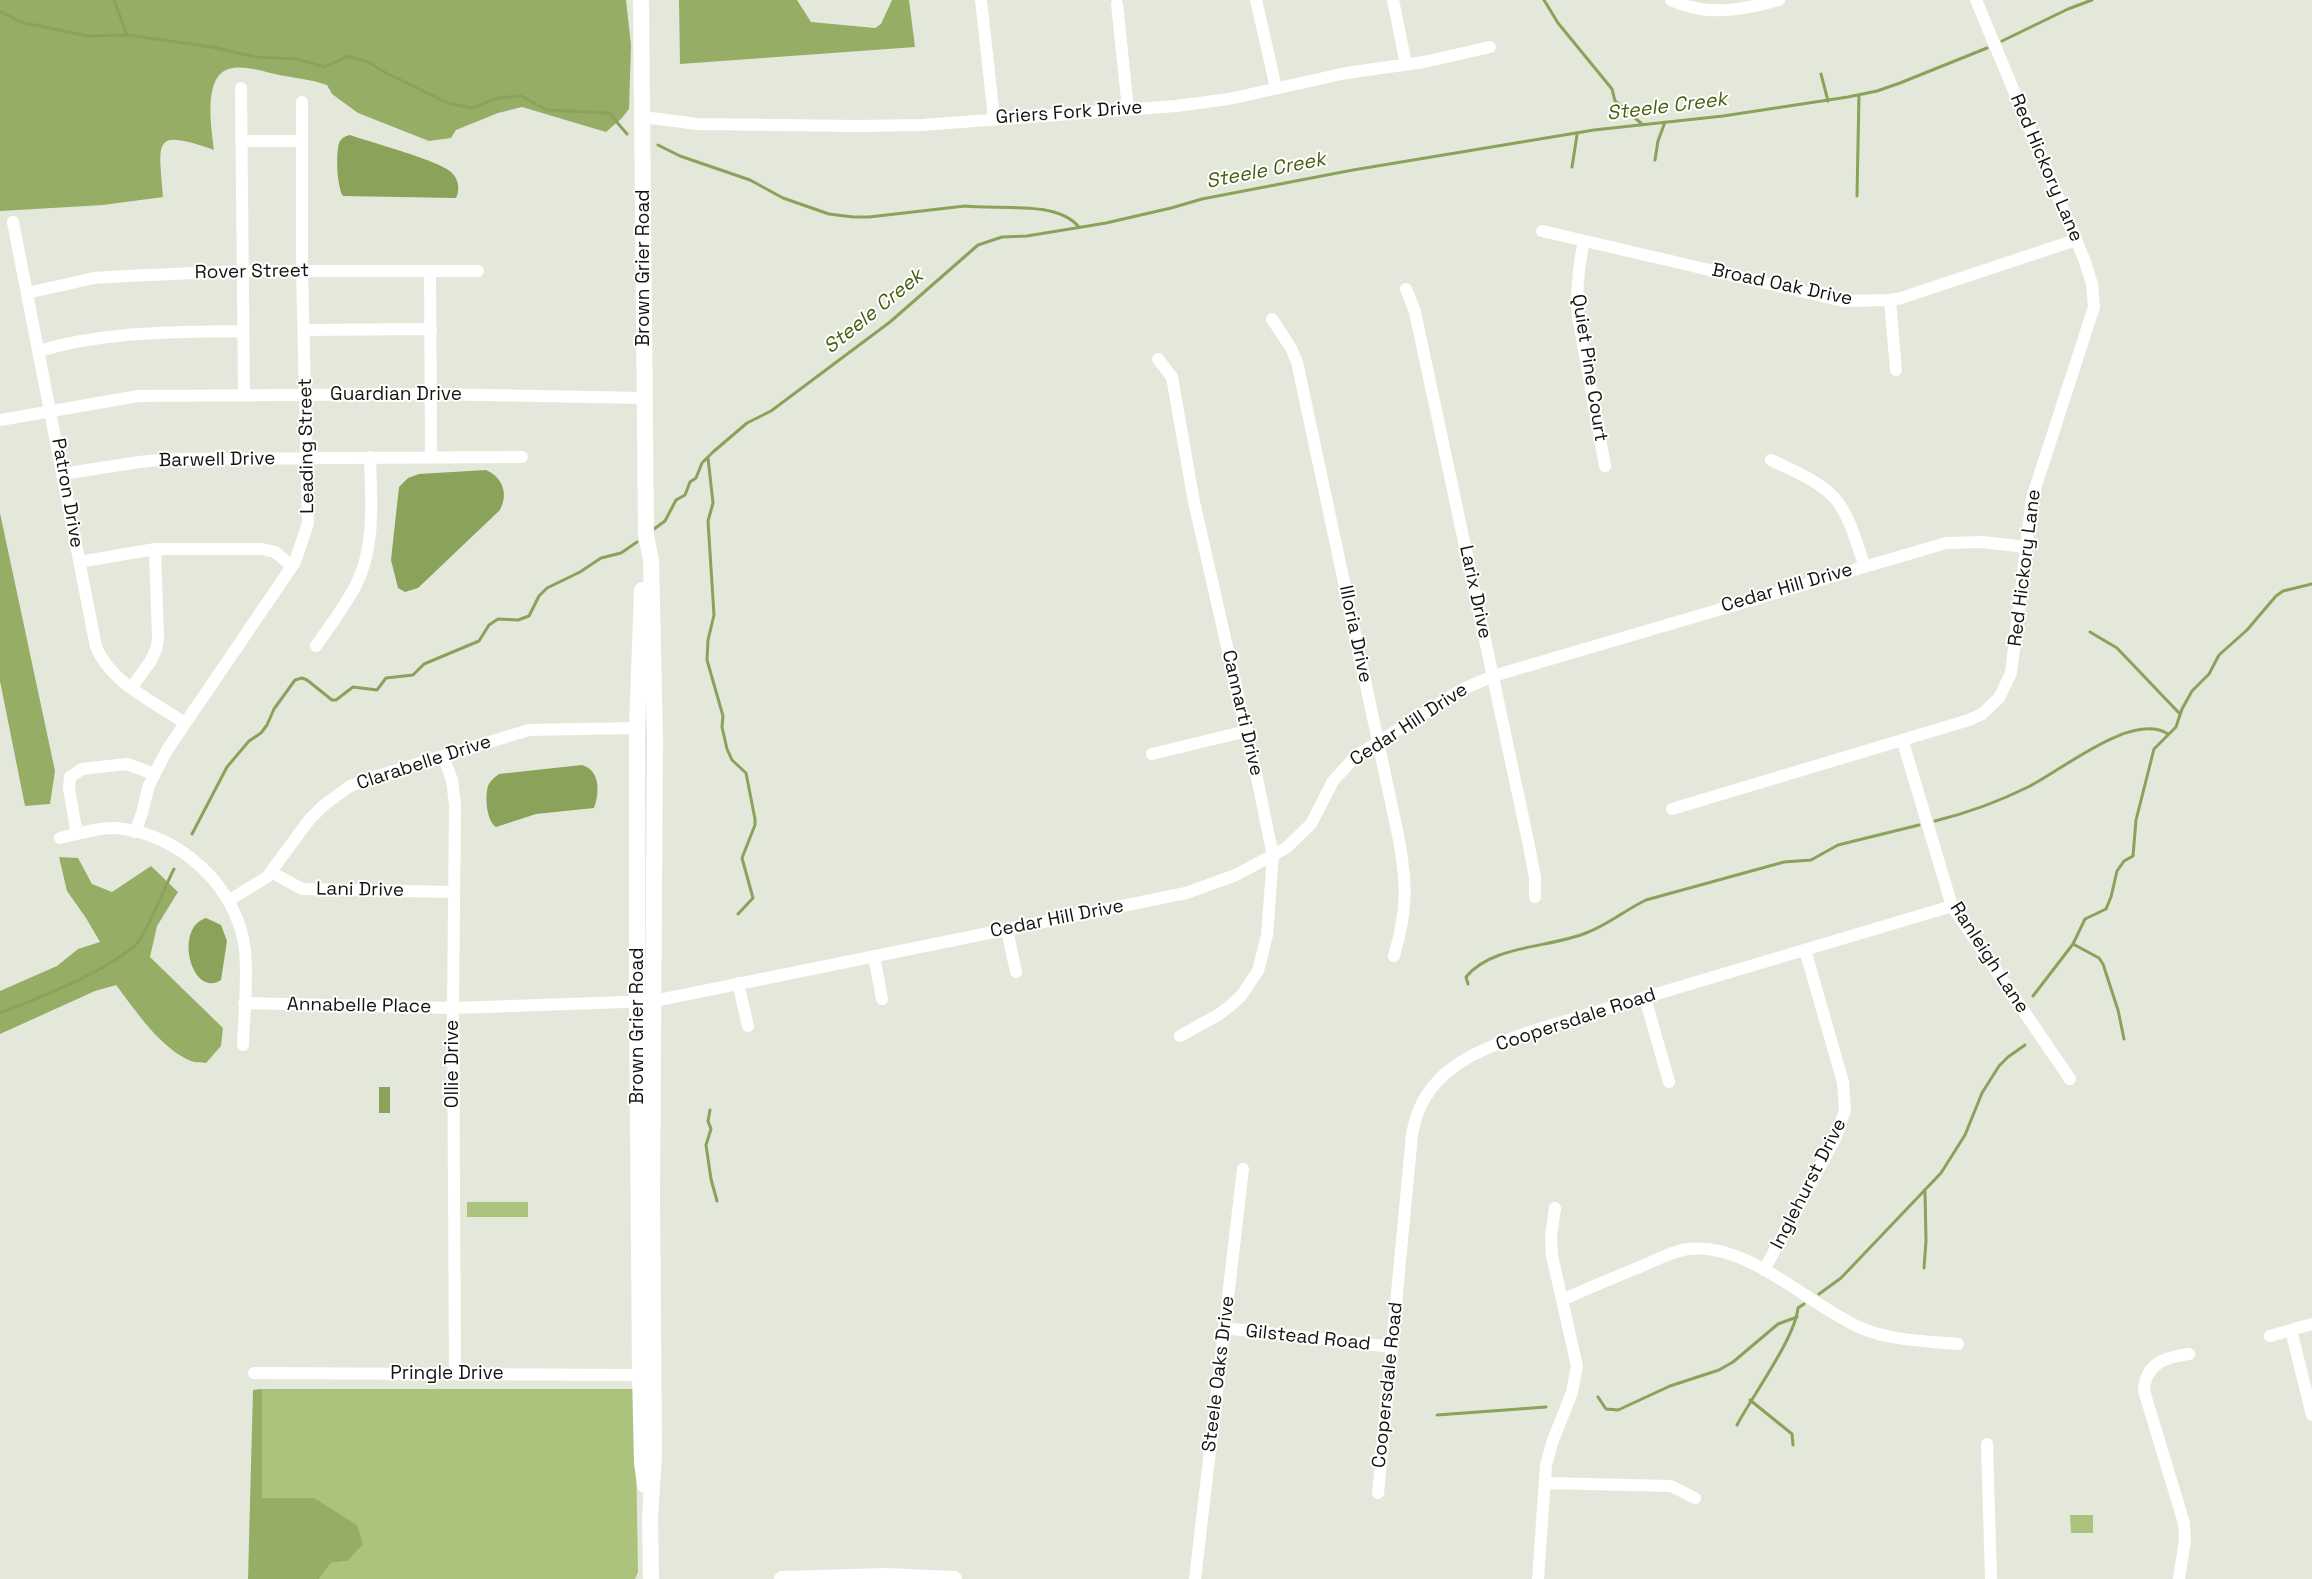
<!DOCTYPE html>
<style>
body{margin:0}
canvas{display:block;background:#e3e8db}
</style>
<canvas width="2312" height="1579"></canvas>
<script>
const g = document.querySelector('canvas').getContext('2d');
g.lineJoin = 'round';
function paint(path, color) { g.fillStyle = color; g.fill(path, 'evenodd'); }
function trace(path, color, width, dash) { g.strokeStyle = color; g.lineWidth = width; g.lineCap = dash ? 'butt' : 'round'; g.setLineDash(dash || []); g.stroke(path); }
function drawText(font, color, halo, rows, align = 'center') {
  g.font = font + ' "Space Grotesk",sans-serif'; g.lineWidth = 4; g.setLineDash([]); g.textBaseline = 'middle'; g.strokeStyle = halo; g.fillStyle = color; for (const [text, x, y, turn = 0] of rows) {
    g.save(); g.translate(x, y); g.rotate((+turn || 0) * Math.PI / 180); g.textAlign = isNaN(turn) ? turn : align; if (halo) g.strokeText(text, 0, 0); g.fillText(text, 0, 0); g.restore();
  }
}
paint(new Path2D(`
 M467,1202H528V1217H467Z
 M262,1389H635L638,1572L635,1579H319L331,1563L347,1561L262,1498Z
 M2070,1515H2093V1533H2071Z`), '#abc37d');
paint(new Path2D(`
 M0,0H626L631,45L629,109L622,118L606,132L522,107L498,113L456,130L451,138L429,141L358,113L332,94L327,85C310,79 293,78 275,74C262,71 246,66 233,68C201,72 212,129 214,150C151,128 159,141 163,197L103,205L0,211Z
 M679,0H797L811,22L875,28L881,24L892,0H909L915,47L680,64Z
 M0,513L55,771L50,804L25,806L0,681Z
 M59,857L78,858L92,884L112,892L151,866L178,892L157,926L150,957L223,1028L221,1046L206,1063C202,1062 195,1063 191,1061C161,1049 135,1010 116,985L95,991L0,1034V991L57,966L78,949L100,942L86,918L67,891Z
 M262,1389V1498H314L357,1525L363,1544L347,1561L331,1563L319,1579H248L253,1390Z`), '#95ad65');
paint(new Path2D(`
 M350,135C369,142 442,161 452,173C459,180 460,190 456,198L343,196C337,188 335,150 340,141C343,137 346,136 350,135Z
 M486,470C502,477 509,493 500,510L418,588L405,592L398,588L391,560L399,487L408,478L419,474Z
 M582,765C600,770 600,792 594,808L536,814L496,827C486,820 485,797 488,786C490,781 495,777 499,774Z
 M206,918L221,925L227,941L221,980C192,999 173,928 206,918Z
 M379,1087H390V1113H379Z`), '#8aa25a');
trace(new Path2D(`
 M114,0L127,35
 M1544,0L1558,23L1612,89L1615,101L1642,124
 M0,11L20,22L88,36L127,35L212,47L255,57L298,59L324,67L348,56L368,62L386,73L448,103L472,108L498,98L521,96L547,110L609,113L627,134
 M2002,41L2068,9L2092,0
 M1821,74L1828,101
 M658,145L680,156L750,180L783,198L829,214L853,217H869L965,206C996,210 1055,200 1078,226
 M1655,160L1658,141L1665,122
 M1572,167L1577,135
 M1857,196L1859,95
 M708,458L713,503L708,521L714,615L708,640L707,660L723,716L722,727L727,749L732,760L746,773L755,819V825L742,858L753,898L738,914
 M654,529L665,521L676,500L685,495L690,482L696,478L702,463L713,452L747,423L771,411L890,322L978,245L1002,237L1027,236L1106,223L1171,208L1202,199L1353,170L1594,130L1723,116L1848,97L1877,91L1900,83L1987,48
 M2090,632L2117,648L2180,714
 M1935,821C1967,813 1998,802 2028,787C2061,771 2132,711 2168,734
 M192,834L227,767L249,741L261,733L267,725L274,709L295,680L302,678L307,680L332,700H336L353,687L377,690L386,678L413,675L424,664L479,641L489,625L498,619L518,620L529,616L539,596L547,588L580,572L601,558L621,553L637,542
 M2073,944L2099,958L2103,964L2118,1010L2124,1039
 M1468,984L1466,977C1492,945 1549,948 1586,933C1608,925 1625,910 1646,900L1784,862L1811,860L1838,845L1919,825
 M2033,996L2073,944L2085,919L2106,909L2111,897L2117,871L2124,861L2133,856L2136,820L2154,749L2176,727L2182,709L2192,691L2209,674L2219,655L2247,630L2276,596L2283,591L2312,584
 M0,1013C36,999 114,969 139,941C149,928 165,886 174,869
 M710,1110L708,1121L711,1129L706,1145L711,1179L717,1201
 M1924,1268L1926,1241L1925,1192
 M1819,1294L1841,1278L1941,1173L1965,1135L1982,1093L1999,1066L2008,1057L2025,1045
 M1598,1397L1606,1409L1618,1410L1670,1386L1719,1370L1733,1362L1778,1324L1797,1317
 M1750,1400L1792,1434L1793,1445
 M1437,1415L1546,1407
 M1737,1425C1753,1395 1795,1338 1798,1308L1804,1304`), '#8aa25a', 3);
trace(new Path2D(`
 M981,0L994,118
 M1256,0L1276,88
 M1393,0L1406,64
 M1671,0C1707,17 1743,10 1779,0
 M1117,4L1128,109
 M241,88L244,395
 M643,117L697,124L858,126L922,125L1176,106L1229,99L1346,73L1424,62L1490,47
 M242,141H302
 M13,222L96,647C111,683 154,702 185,723
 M1542,231L1843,301L1890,300L1901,298L2076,240
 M1584,241C1578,267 1576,290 1578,317L1605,466
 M430,271L431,457
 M1406,289L1415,312L1528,841L1535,877V897
 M27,293L94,278L126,276L243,271H478
 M1890,300L1896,370
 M1272,319L1291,348L1297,362L1398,835C1407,883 1408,908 1394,956
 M304,330L431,329
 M39,351C106,331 174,332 243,331
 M1158,359L1172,377L1194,502L1257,778L1273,856L1267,935L1258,971L1241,996L1230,1006L1218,1015L1180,1036
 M0,420L138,396L431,394L645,398
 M1771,460C1838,491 1842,495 1864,565
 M62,474L139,462L171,459L522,457
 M79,562L155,549H262L275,552L292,566
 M316,646C330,626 345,606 356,585C376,546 371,499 370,457
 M132,687L150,662L156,650L158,639L155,549
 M1903,742L1952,906L2070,1079
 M1152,754L1247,731
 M443,756L452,780L455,805L453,1008L455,1374
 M1672,809L1969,720L1982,714L1999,698L2011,673L2032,498L2094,307L2092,284L2084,259L1976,0
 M135,832L142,813L149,785L167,750L295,562L308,523L302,271V102
 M77,834L69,789L70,777L82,769L127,764L154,774
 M60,838C78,834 98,827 116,828C179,833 238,887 245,950C248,981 244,1014 243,1045
 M271,872L302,889L453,892
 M228,901L267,877L309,820L324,805L350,786L374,777L529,730L637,728
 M1007,930L1016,972
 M874,956L882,999
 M738,983L748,1026
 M1645,998L1669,1082
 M244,1003L453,1008L654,1001L1186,893L1236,875L1286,848L1311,824L1333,781L1356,756L1461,690L1493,676L1946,543L1982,542L2026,547
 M1764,1270L1836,1137L1845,1110L1843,1082L1805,950
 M1562,1300C1589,1288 1615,1277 1642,1266C1657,1260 1672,1251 1688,1249C1749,1242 1808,1305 1861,1328C1891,1341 1926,1341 1958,1344
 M1224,1328L1392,1347
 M2291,1330L2312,1415
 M2270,1336L2312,1324
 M254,1373L640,1375
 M1987,1444L1991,1579
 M1545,1483L1671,1486L1695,1498
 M1378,1493L1412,1135C1422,1070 1476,1051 1532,1031L1952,906
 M1195,1579L1243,1169
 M1538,1579L1546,1465L1552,1443L1572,1392L1577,1366L1552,1256L1551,1236L1555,1208
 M2179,1579L2185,1540L2184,1523L2144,1391C2145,1363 2166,1357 2189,1354`), '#fff', 12);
trace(new Path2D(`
 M641,0L646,535L651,560L655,739L652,1196L654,1455L650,1516L651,1579
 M642,590L637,728V1000L640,1375L642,1463L645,1485
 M782,1579L886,1576L954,1579`), '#fff', 16);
drawText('19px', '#131510', '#fff', [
 ["Griers Fork Drive",1069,113,-4],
 ["Red Hickory Lane",2046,168,67],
 ["Brown Grier Road",644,268,-90],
 ["Rover Street",252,272,-1],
 ["Broad Oak Drive",1782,285,12],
 ["Quiet Pine Court",1589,368,81],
 ["Guardian Drive",396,395],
 ["Leading Street",307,446,-91],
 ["Barwell Drive",217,460,-1],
 ["Patron Drive",67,493,80],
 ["Red Hickory Lane",2025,568,-83],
 ["Cedar Hill Drive",1787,588,-16],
 ["Larix Drive",1475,592,78],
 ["Illoria Drive",1355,634,78],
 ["Cannarti Drive",1242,713,77],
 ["Cedar Hill Drive",1409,725,-33],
 ["Clarabelle Drive",424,763,-18],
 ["Lani Drive",360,890,1],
 ["Cedar Hill Drive",1057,919,-11],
 ["Ranleigh Lane",1989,958,57],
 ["Annabelle Place",359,1006,1],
 ["Coopersdale Road",1576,1020,-18],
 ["Brown Grier Road",638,1026,-90],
 ["Ollie Drive",453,1064,-90],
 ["Inglehurst Drive",1809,1184,-63],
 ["Gilstead Road",1308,1338,6],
 ["Pringle Drive",447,1374],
 ["Steele Oaks Drive",1219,1374,-83],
 ["Coopersdale Road",1388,1385,-84]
]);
drawText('italic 20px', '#495e0e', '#fff', [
 ["Steele Creek",1667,107,-7],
 ["Steele Creek",1266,171,-11],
 ["Steele Creek",874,312,-39]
]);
</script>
